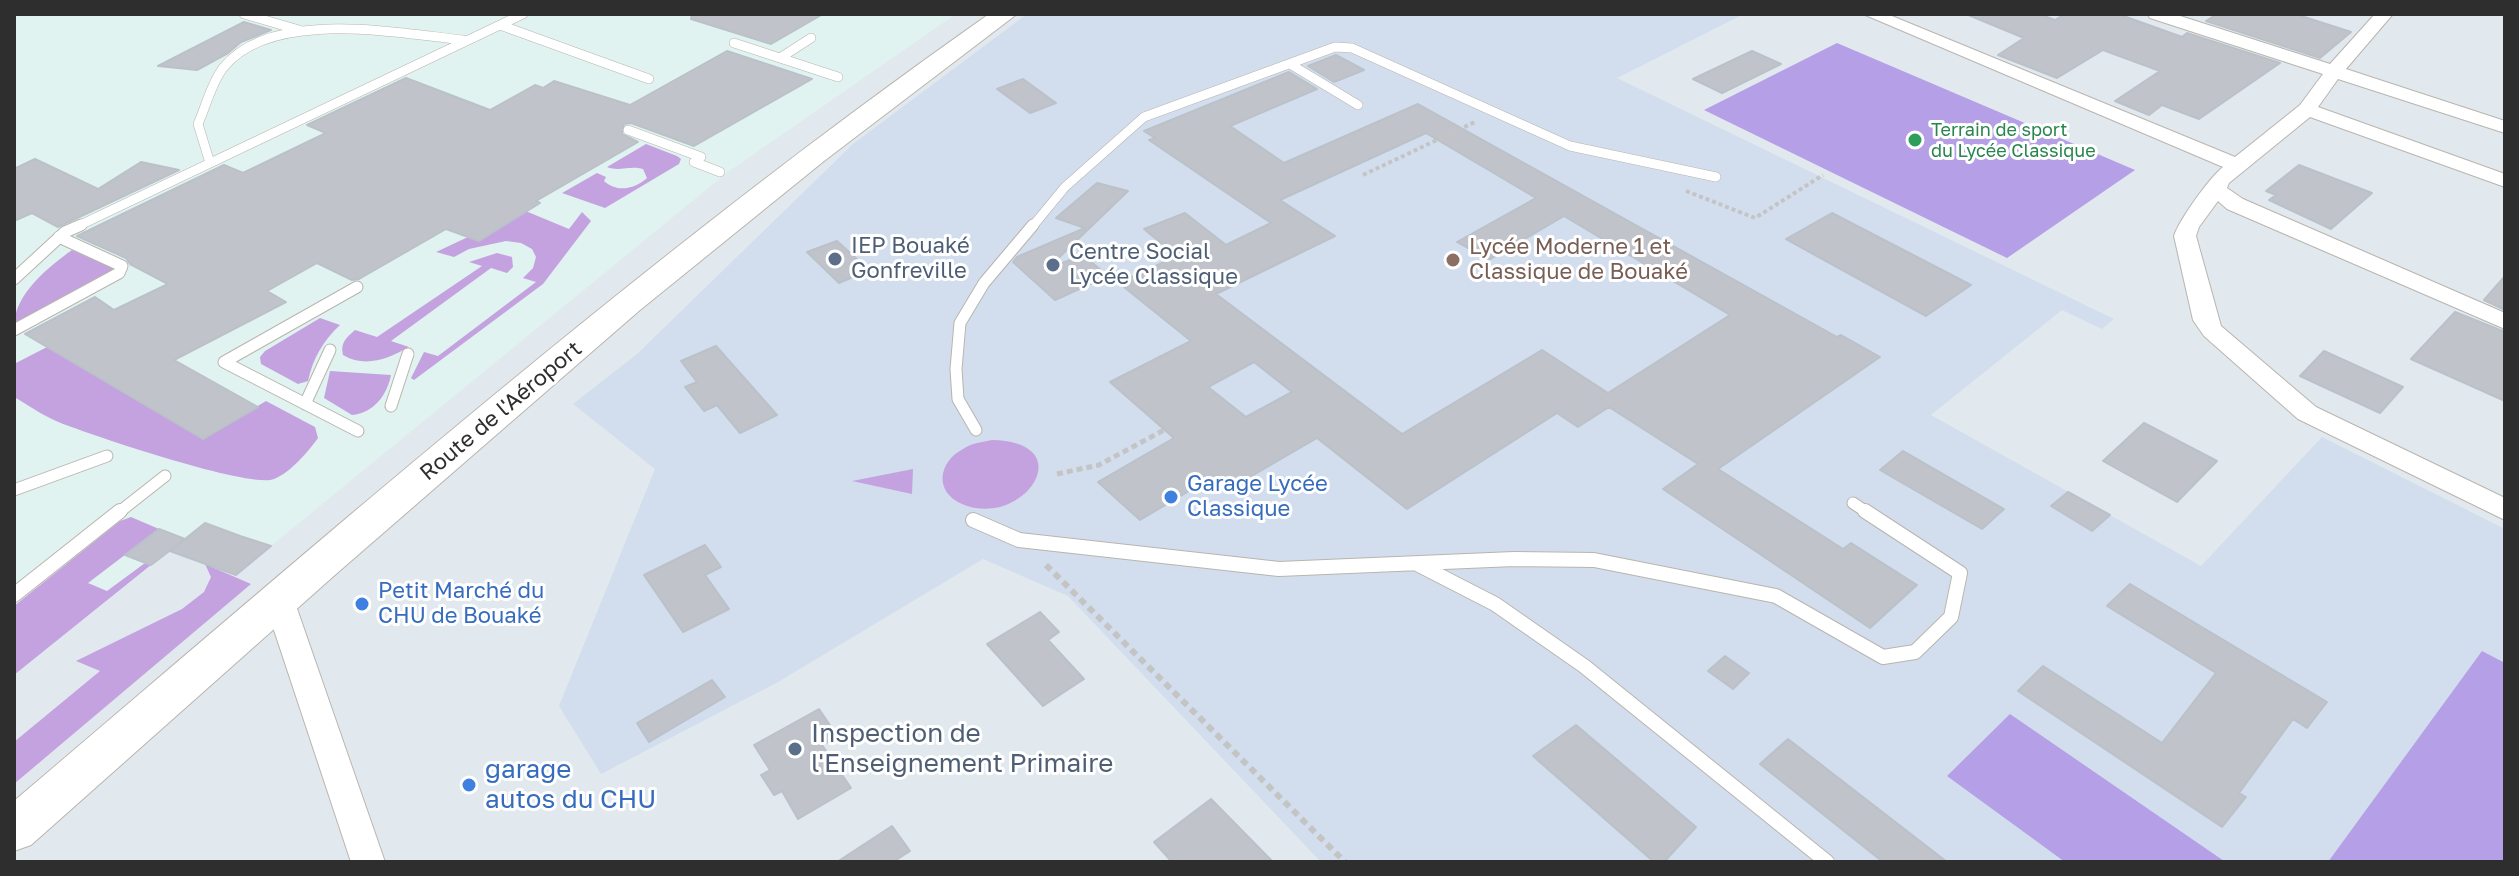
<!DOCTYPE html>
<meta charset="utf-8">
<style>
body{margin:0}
#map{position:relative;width:2519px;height:876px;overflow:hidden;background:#e1e8ee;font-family:"Golos Text",sans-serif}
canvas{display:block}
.frame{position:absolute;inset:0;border:16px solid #2e2e2e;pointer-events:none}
</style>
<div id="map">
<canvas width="2519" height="876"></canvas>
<div class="frame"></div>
</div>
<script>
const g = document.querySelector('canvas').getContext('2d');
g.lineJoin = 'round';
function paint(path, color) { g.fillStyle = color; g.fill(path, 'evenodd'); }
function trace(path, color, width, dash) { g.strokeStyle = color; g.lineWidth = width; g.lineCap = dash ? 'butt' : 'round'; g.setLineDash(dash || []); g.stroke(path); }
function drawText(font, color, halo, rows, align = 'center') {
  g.font = font + ' "Golos Text",sans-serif'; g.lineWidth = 6; g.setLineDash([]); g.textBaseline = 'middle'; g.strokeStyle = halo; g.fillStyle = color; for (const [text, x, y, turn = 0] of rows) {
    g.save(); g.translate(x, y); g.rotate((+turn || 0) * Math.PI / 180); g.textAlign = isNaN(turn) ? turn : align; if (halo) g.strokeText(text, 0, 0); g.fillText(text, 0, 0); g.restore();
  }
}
paint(new Path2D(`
 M1027,14H1744L1617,78L2114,319L2102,329L2062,310L1931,415L2201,566L2322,437L2505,529V862H1321L1068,596L983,559L778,682L601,774L559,706L655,469L573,404L637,354L853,144Z`), '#d2deee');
paint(new Path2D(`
 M14,14H956L728,172L271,546L205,523L14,675Z`), '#e0f3f0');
paint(new Path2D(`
 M646,144L677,156L681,159L679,164L605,208L562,193L597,173L606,177L604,181C617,193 635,189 647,178L643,169C630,165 620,172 607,167Z
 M516,207L569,229L582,212L591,221L543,284L414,380L411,378L424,352L438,356L536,282L523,278L533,268L536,257L532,249L521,243L506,241L469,249L454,257L436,252L468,237L479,241L519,216Z
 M72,250L113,268L111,273L14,326C14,295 48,267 72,250Z
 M497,253L512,257L513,267L507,273L491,268L391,341L409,347C388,359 365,368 343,355C340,343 346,338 355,330L377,337L482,266L469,262Z
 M320,318L340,325C323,341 313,358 308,381L298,384L261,364L260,357L265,351Z
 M47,347L203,439L266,401L315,427L318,438C308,452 290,473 274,479C250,489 87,434 56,421C42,415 28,405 14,397V364Z
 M330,371L391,375C387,395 374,413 352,415L324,398Z
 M992,440C1083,442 1023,530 962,504C934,492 938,462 963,449C972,443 982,442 992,440Z
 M913,469L912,494L852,481Z
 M131,517L159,529L88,583L107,591L145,563L151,565L14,675V606L120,521Z
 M205,564L251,584L14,784V742L100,671L76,661L182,609L204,592L211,577Z`), '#c4a2e0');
paint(new Path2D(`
 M1837,43L2135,170L2007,258L1704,110Z
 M2482,651L2505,663V862H2328Z
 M2010,714L2224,861L2065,862L1947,776Z`), '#b59fe6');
const building = new Path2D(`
 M692,14H823L771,44L691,19Z
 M1966,14H2039L2055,20L2065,14H2118L2182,37L2187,33L2280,63L2199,119L2162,105L2149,115L2115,101L2160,71L2103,50L2057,78L1998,55L2024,38Z
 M2217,14H2295L2351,32L2320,58L2206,21Z
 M244,22L271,30L241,42L228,53L197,70L158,66Z
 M727,51L812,79L694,146L631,123L624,124L622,134L638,142L536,201L540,203L479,241L446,229L359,279L352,280L317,263L267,291L286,302L174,360L258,407L203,439L25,334L95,297L114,310L168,284L130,264L126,258L77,236L224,165L243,173L326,133L307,125L406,78L490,110L535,85L543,88L554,81L630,105Z
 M1752,51L1781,64L1722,93L1693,79Z
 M1336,55L1364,70L1334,82L1308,66Z
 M1289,72L1317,89L1230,126L1284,163L1418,104L1837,337L1841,335L1880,357L1718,469L1843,549L1851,543L1917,585L1870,628L1663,489L1698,464L1609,407L1578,427L1557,413L1407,509L1317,438L1231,488L1216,475L1140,520L1098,482L1174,438L1110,382L1191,341L1119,283L1177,256L1144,229L1185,213L1226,245L1271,223L1149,140L1155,138L1144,131ZM1426,133L1536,198L1457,242L1489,260L1564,216L1730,315L1608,393L1542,350L1402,434L1216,294L1335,236L1280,200ZM1254,362L1292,392L1246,417L1208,387Z
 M1023,79L1056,103L1030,113L997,89Z
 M35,159L98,189L141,162L179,170L58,227L32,213L14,221V169Z
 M2299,165L2372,193L2331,229L2269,200L2276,195L2266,191Z
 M1097,183L1128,191L1047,269L1083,255L1108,276L1055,300L1013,262L1017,257L1085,228L1056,218Z
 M1832,213L1971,285L1926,316L1786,239Z
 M837,241L869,270L839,283L807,252Z
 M2505,276V310L2484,300Z
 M2455,312L2505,332V401L2411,359Z
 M716,346L777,415L740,433L717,405L704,411L685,387L697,382L681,361Z
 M2324,351L2403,387L2380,413L2300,376Z
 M2144,423L2217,461L2177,502L2103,461Z
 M1903,451L2004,509L1982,529L1880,470Z
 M2068,492L2110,515L2092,531L2051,506Z
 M205,523L240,536L271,546L236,575L170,551Z
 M159,529L185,539L151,565L125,555Z
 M705,545L721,567L705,575L729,609L683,632L644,575Z
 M2130,584L2327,702L2307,728L2293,719L2239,793L2246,797L2222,827L2018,691L2043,666L2162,743L2216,673L2107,606Z
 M1040,612L1059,632L1048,640L1084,679L1043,706L987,644Z
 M1725,656L1749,673L1733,689L1708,671Z
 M712,680L725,697L649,742L637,723Z
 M819,709L838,737L822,745L851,788L798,819L782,791L774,795L761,775L770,770L754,745Z
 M1576,725L1696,827L1664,862H1654L1533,756Z
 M1788,739L1947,862H1883L1760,764Z
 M1211,799L1273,862H1172L1154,842Z
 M892,826L910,851L893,862H837Z`);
paint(building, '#c0c4ca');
trace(building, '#bbc1c9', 2);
const serviceFar2 = new Path2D(`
 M244,14L299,30
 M500,25L649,79
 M734,43L838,77
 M780,58L811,38
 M1290,64L1358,105
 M628,130L701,157
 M694,162L720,172
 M210,163L198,124C206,106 211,84 223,68C270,8 397,33 463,40
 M76,227L523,14
 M1032,227L1065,187L1144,117L1335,47L1352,48L1570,146L1716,177`);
const serviceFar1 = new Path2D(`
 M14,279L65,232L81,225
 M357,287L224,362L358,431
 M14,330L119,273L122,266L59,237
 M305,404L330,350
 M391,406L408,354
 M976,430L958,399L956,369L960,323L984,283L1033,225
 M14,490L107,456
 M1853,503L1868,513
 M118,513L165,476`);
const service = new Path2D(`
 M973,520L1019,540L1279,569L1514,559L1594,560L1776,596L1883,657L1915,652L1951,617L1960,573L1865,511
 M1419,565L1495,604L1584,666L1827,862
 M14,595L120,511`);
const minor = new Path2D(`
 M1863,14H1887L2235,157L2300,105L2323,74L2150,18L2147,14H2174L2330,64L2375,14H2393L2346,69L2505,121V133L2338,79L2318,107L2505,174V187L2310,117L2229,183L2227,188L2243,199L2505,313V329L2227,209L2218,201L2199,227L2196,236L2221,326L2316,407L2505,498V520L2298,419L2204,336L2193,320L2174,236C2179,220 2210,177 2223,167Z
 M279,589L289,592L294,600L385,862H351L264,600L269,592Z`);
const secondary = new Path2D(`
 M989,14H1017L824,161L640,310L336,574L31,845L14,851V801C332,531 647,254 989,14Z`);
trace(serviceFar2, '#b9b5ae', 10);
trace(serviceFar1, '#b9b5ae', 13);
trace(service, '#b9b5ae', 16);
trace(minor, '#b9b5ae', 2);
trace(secondary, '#b9b5ae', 2);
trace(new Path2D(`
 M1363,175L1475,122
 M1686,191L1755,218L1823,175`), '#c4c4c4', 4, [4, 3]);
trace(new Path2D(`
 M1057,474L1099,465L1164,430`), '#c4c4c4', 5, [6, 4]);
trace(new Path2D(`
 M1046,565L1345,862`), '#c4c4c4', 6, [7, 5]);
trace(serviceFar2, '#fff', 9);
trace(serviceFar1, '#fff', 11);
trace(service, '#fff', 14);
paint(minor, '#fff');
paint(secondary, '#fff');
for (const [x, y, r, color] of [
 [1915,140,8,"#2e9e5b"],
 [835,259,8,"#5c6f8a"],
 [1453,260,8,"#8d6e63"],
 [1053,265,8,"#5c6f8a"],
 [1171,497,8,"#3f7fe0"],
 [362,604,8,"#3f7fe0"],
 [795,749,8,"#5c6f8a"],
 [469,785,8,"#3f7fe0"]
]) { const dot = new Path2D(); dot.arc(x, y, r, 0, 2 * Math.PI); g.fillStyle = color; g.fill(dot); trace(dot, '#fff', 3); }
drawText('18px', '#27864d', '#fff', [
 ["Terrain de sport",1931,130],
 ["du Lycée Classique",1931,151]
], 'left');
drawText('22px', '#4e5e75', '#fff', [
 ["IEP Bouaké",851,246],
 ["Gonfreville",851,271],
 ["Centre Social",1069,252],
 ["Lycée Classique",1069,277]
], 'left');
drawText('22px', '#785e54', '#fff', [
 ["Lycée Moderne 1 et",1469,247],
 ["Classique de Bouaké",1469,272]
], 'left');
drawText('22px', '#2e2e2e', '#fff', [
 ["Route de l'Aéroport",501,411,-40]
]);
drawText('22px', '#366cbe', '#fff', [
 ["Garage Lycée",1187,484],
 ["Classique",1187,509],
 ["Petit Marché du",378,591],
 ["CHU de Bouaké",378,616]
], 'left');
drawText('26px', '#4e5e75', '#fff', [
 ["Inspection de",811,734],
 ["l'Enseignement Primaire",811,764]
], 'left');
drawText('26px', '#366cbe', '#fff', [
 ["garage",485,770],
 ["autos du CHU",485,800]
], 'left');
</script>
